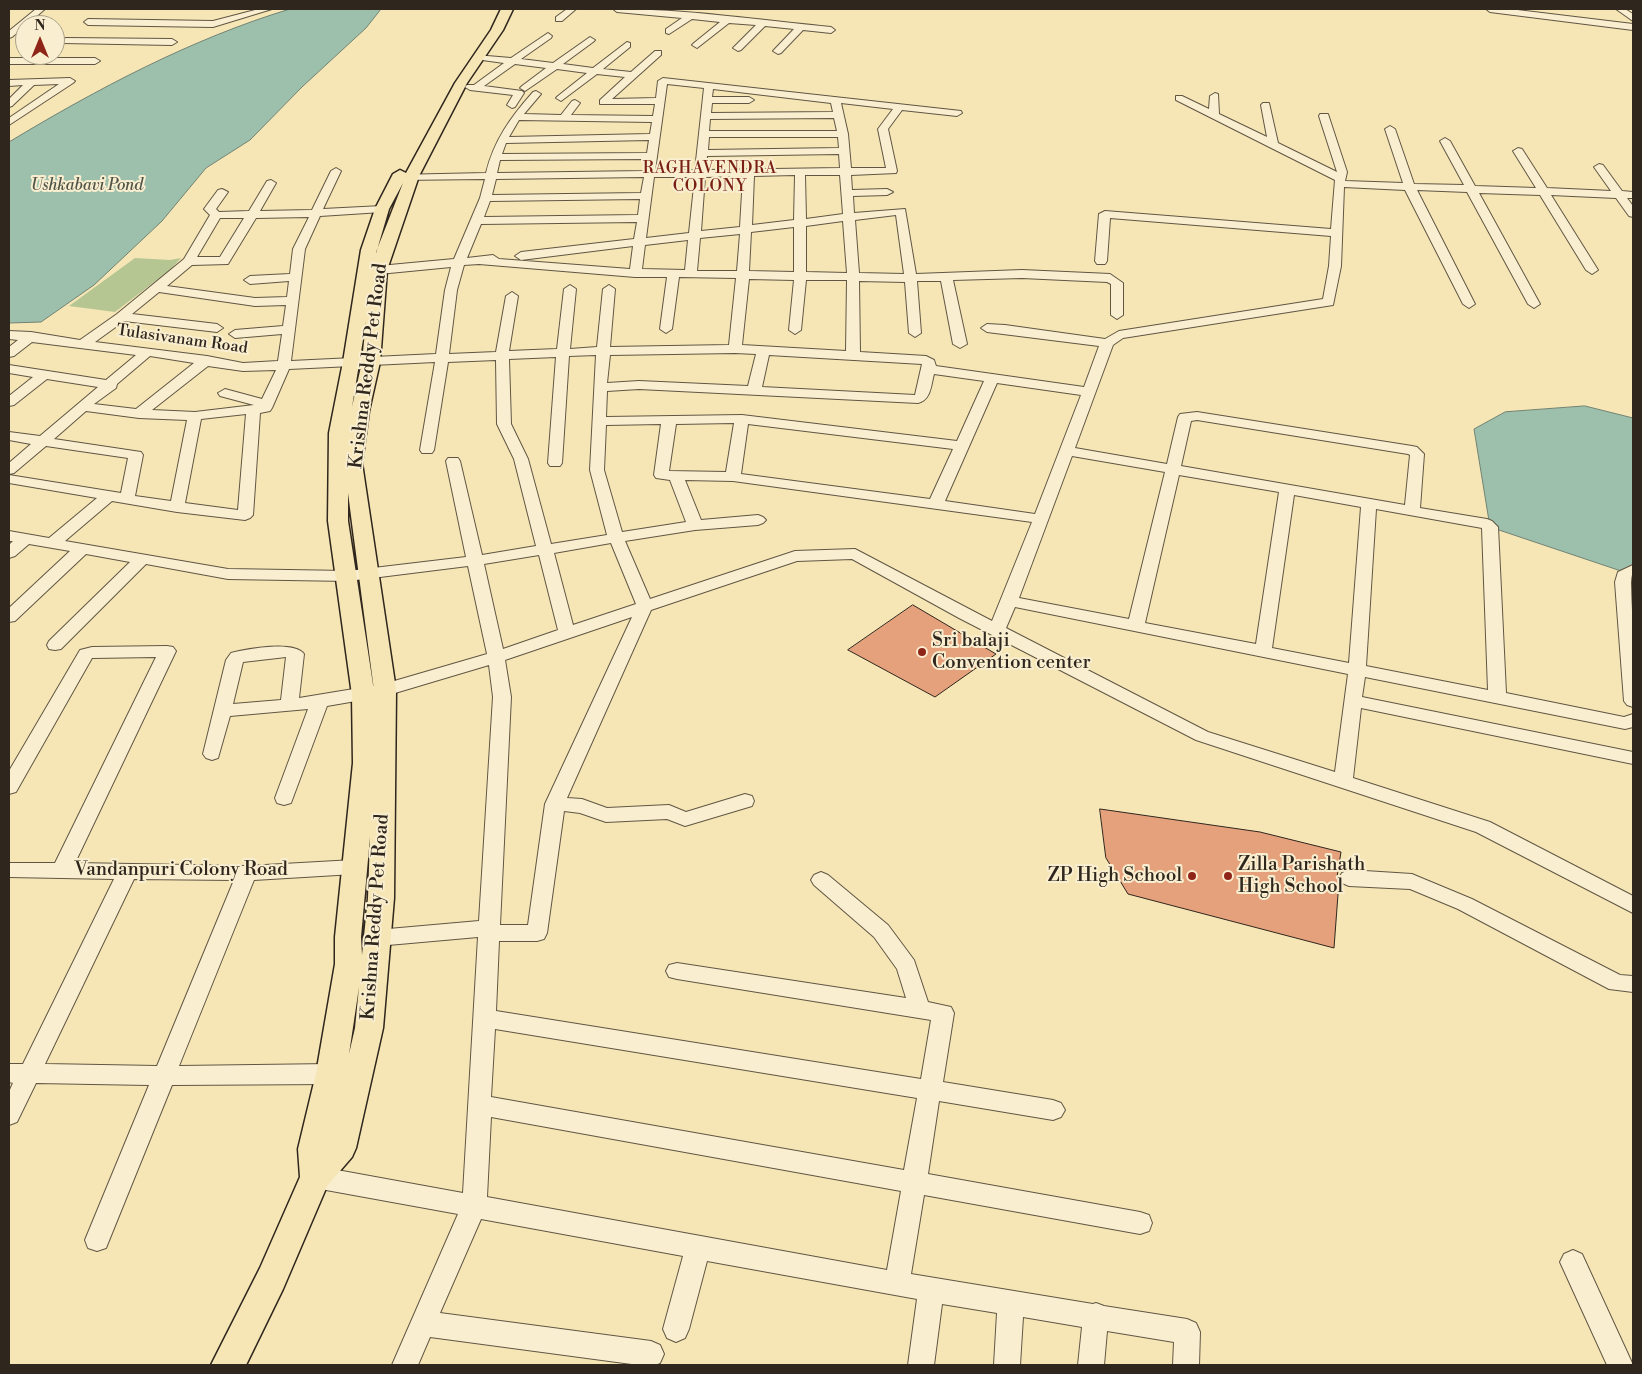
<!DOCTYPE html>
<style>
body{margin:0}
#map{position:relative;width:1642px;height:1374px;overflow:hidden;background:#f6e6b6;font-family:"Libre Bodoni",serif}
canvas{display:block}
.frame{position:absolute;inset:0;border:10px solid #2f261d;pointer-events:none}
.north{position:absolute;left:15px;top:15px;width:50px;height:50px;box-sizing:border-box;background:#f9efd0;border:1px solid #a89f88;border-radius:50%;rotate:0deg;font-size:14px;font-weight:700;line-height:20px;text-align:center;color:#2f261d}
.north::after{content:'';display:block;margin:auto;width:18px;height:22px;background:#8f2418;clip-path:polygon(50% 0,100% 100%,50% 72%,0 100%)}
</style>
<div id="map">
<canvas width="1642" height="1374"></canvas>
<div class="frame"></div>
<div class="north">N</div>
</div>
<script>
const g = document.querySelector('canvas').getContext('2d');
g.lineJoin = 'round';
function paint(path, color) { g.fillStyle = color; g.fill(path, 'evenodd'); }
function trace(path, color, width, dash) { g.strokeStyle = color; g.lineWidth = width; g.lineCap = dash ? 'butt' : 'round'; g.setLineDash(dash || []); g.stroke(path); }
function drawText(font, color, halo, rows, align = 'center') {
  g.font = font + ' "Libre Bodoni",serif'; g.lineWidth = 4; g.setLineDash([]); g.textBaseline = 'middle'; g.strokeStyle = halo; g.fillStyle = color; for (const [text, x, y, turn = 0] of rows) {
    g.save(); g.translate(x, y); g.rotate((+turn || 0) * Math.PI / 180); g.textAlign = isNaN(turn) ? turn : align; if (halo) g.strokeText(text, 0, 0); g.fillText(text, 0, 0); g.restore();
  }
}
paint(new Path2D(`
 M135,258L170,260L181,258L170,270L115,312L69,306Z`), '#b6c693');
const water = new Path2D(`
 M290,9H381L366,28L302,87L250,140L206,168L162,221L94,285L41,322L9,323V142C97,89 191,39 290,9Z
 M1585,406L1633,418V575L1490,527L1474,429L1505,412Z`);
paint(water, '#9dc0ac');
trace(water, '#718273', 1);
const building = new Path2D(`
 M913,605L996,654L935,697L848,650Z
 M1100,809L1260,832L1341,852L1337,877L1339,881L1334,948L1128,894L1106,858Z`);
paint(building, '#e5a07c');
trace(building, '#2f261d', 1);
const minor = new Path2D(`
 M36,9H45L12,37L9,38V31Z
 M259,9H272L213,27L88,25L84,22L88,19L213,21Z
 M567,9H576L562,21H556V17Z
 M613,9C686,9 759,20 831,27L835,30L831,33L803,30L781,53L778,54L773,51L794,29L765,26L741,50L738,51L733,48L756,25L729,23L697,48L692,45L694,43L720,22L692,19L669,34L666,33V29L682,18L617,12Z
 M1486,9H1509L1633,24V30L1490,12Z
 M1616,9H1625L1633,14V21Z
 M548,33L552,36L551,38L521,59L553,63L590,37L595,40L593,42L563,64L593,68L627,42L630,43V47L603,69L631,72L655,51H661V55L612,99L656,98L658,81L663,78L961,111L962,113L957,116L902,110L888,129L897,171L896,173L851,175L852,190L887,189L893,192L887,195L853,196L854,213L905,209L916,274L1022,270L1110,274L1123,283V315L1117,319L1111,315V284L1107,282L1022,278L953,280L967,344L960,348L953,344L941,281H917L921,333L915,337L909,333L905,282L859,281L860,352L926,356L934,360L936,366L1084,387L1099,346L987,332L981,328L987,324L1005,325L1105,339L1119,331L1323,299L1329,266L1331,236L1110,218L1107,261L1105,264H1097L1095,261L1099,214L1105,211L1331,229L1335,180L1176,100V96H1182L1209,109L1210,96L1215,93L1218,94L1219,114L1267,137L1261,105L1263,103H1269L1278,143L1337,172L1319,116L1320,114H1328L1347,172L1345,181L1403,183L1385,129L1390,126L1395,129L1414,184L1464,185L1440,141L1445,138L1450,141L1475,186L1536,188L1513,151L1518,148L1522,149L1547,188L1611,191L1594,167L1599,164L1603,165L1622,191L1633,192V198H1627L1633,206V217L1629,216L1616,198L1551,195L1598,270L1592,274L1586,270L1540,195L1479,193L1540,304L1534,308L1528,304L1467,192L1417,190L1475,304L1469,308L1463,304L1405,190L1344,187L1341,266L1333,305L1123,338L1113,345L1075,448L1167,464L1178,417L1180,414L1197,412L1412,446L1417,447L1424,454L1420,508L1487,519L1492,521L1498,527L1506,693L1624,717L1633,714V727L1625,729L1365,677L1362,697L1633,752V764L1361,708L1353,778L1490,822L1633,896V913L1476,832L1196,740L959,618L852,559L797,561L651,610L567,798L582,799L607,808L669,805L686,812L745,794L752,796L754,801L752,806L685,826L667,819L606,822L580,813L564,811L547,933L544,939L537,941H499L496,1011L921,1079L931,1020L677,979L669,977L666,971L669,965L677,963L906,998L897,969L874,937L814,885L811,880L814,875L821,872L828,875L888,925L914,960L928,1002L951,1007L954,1013L943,1082L1053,1100L1061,1103L1065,1110L1061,1117L1053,1120L939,1101L928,1174L1140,1212L1149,1215L1152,1223L1149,1231L1140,1234L924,1195L911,1274L1093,1304L1096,1303L1104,1306L1187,1319L1196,1323L1200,1332L1199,1365H1173L1174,1342L1107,1331L1104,1365H1078L1082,1327L1023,1317L1020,1365H994L997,1313L942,1304L934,1365H908L917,1299L707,1261L689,1329L685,1338L676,1342L667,1338L663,1329L683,1256L481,1219L440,1313L651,1341L660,1345L664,1354L660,1363L655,1365H639L430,1337L418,1365H392L458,1214L315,1188L307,1185L303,1177L307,1169L315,1166L463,1193L478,937L377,946L370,944L367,938L370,932L377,930L479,921L493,697L489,665L385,696L327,706L291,803L284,805L277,803L275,798L308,709L230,716L218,758L212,760L206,758L203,754L226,660L231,653C246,649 294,640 304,654L299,698L384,684L487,654L468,566L348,581L228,579L146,564L61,649L55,650L49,649L47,645L49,641L130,562L86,554L15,621L9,622V608L70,551L29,544L15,556L9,558V545L13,541H9V531L49,538L97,498L9,483V475L121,493L128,458L46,446L14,473L9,474V463L31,444L9,440V432L40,436L98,387L47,379L14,405L9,406V396L33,377L9,373V365L106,380L136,355L32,342L14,356L9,357V347L18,340L9,339V331L31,332L80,340L117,314L184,259L210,215L204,209L218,190L222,189L228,192L216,209L219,212L249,211L267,181L271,180L276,183L260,211L312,210L331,171L336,168L341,171L323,209L382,206L388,209L382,212L320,216L305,249L291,361L436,354L445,290L451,267L379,274L373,270L379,266L454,259L480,198L485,179L399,180L394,177L395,175L486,173C494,140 511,117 533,92L536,91L541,94L524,114L561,115L572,101L575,100L580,103L571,115L653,116L655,104H600V100L625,77L597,74L561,101L556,98L558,96L587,73L557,69L525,91L520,88L522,86L546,68L515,64L484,86L522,91L524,93L515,107L512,108L507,105L513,95L470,90L465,87L467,85H474L504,63L475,59V55L511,58ZM667,84L704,88L695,170L655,171ZM713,89L831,103L833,112L711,113L712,103H749L754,100L749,97H712ZM841,103L893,109L878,129L886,168H851L848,134ZM834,118L837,131H709L710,119ZM519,120L652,122L650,134L509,137ZM709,137H838L839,148L708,150ZM649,140L647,153L502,154L506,143ZM839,154L840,168L706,170L707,156ZM646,159L645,171L497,173L500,160ZM795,175L794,220L752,225L754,176ZM805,175H840L843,214L806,219ZM743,176L740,227L701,231L705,177ZM644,177L641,193L492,195L496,179ZM654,177H695L689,233L646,238ZM640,199L638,215L484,217L490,201ZM896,215L904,274L859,273L855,220ZM309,217L293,249L290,274L250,276L244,280L250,284L289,281L287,297L255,298L167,286L192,265L228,264L256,218ZM220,218H244L220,257H197ZM843,221L847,273L806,272V226ZM637,222L634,239L521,252L515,256L521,260L633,246L630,269L499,259L493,255L467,258L481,224ZM794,227V272L749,271L751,232ZM740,234L737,271H697L700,238ZM688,240L685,270L642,269L645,245ZM479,264L635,277H667L660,329L666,333L672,329L679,277L736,278L729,345L610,347L615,289L609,285L603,289L597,347L570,349L576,289L570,285L564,289L557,349L509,351L518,296L512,292L506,296L496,352L449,354L457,290L464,265ZM749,279L794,280L789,330L795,334L801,330L806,280H847L846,351L742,345ZM159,292L255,306L286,305L283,326L235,330L229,334L235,338L282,334L278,361L243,363L207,356L95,342L124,321L217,332L223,328L217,324L132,314ZM735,353L756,354L748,386L639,381L607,383L610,355ZM596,355L590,470L607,535L551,544L528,459L511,424L509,359L556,357L548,463L550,466H560L562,463L569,356ZM769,355L922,364L915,395L762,387ZM150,356L194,363L136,409L94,404L116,388L117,384ZM496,360L497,424L514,459L536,546L482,555L460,461L458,458H448L446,461L466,557L348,571L228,569L65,541L112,501L177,512L245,520L250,518L253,515L260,413L270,411L272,408L289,369L435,362L420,450L422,453H432L434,450L448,362ZM208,366L243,371L276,370L262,399L225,389L218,393L220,396L254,405L195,412L152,410ZM934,374L984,381L957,441L742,415L606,417L607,391L639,389L918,403C931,400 931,385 934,374ZM997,383L1081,395L1035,514L945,501ZM86,411L139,418L187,420L171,501L135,496L143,455L141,452L54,439ZM246,414L238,510L185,503L201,419ZM1197,420L1408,454L1410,455L1405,505L1181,466L1191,421ZM734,423L726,472L669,471L676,424ZM661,424L654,475L656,478L670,480L686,522L622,532L604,470L606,425ZM748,424L953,449L930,499L741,474ZM1072,456L1165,472L1129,619L1019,598ZM1179,475L1279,492L1256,644L1145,623ZM685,480L733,481L1032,522L992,621L855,549L795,551L650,599L625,541L695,530L758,525L763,523L766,520L763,517L758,515L701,520ZM1294,495L1361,507L1349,663L1272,648ZM1376,509L1482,528L1488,690L1366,666ZM611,543L636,604L573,625L554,553ZM539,555L558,630L503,649L484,564ZM1015,607L1348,674L1335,772L1208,732L1006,628ZM632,617L545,804L528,925H500L511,697L505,660ZM286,657L281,700L233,704L243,662ZM495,1029L917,1098L904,1170L491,1097ZM491,1117L901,1191L887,1270L487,1197Z
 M66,38L172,39L177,42L172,45L63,43V39Z
 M9,58H95L100,61L95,64H9Z
 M70,78L75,81L73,83L9,125V118L59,84L34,85L12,106L9,107V99L23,85L9,86V80Z
 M1633,565C1633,572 1631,577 1631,583C1632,624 1636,666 1633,707L1627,705L1624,701L1615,582L1618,572Z
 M167,646L173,647L176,651L75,863L247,866L354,860L361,862L364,867L361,872L354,874L254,880L179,1066L331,1064L339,1067L342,1074L339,1081L331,1084L172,1085L106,1248L97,1251L88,1248L85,1240L149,1085L36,1083L17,1122L9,1125V1092L13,1083L9,1082V1064H23L114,879L9,877V863H55L156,657L92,658L16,792L9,794V771L80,650L92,647ZM134,879L234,880L157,1066L45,1064Z
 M1349,870L1412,874L1419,877L1472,899L1620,975L1633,976V992L1609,989L1458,909L1410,889L1349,886L1342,883L1339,878L1342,873Z
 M1573,1250L1582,1254L1633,1365H1607L1560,1262L1564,1254Z`);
const major = new Path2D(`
 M501,9H513L503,30L467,83L419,176L387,270L380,362L369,411L362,463L396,690L394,898L383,1028L356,1148L352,1157L327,1186L283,1289L246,1365H211L260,1268L300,1177L298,1149L316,1074L335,964V937L353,763L352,695L328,521L329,433L343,362L361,250L375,209L393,174L400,170L406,173L455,83L491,30ZM403,183L376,252V253L377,250L389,209ZM366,321L362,362L352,407ZM348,493L374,690V691L348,521ZM370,837L368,898L362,955L361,937ZM359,987L355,1028L349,1054Z`);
trace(minor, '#615643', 2);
trace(major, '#2f261d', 3);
paint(minor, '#f9efd0');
paint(major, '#f6e6b6');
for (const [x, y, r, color] of [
 [922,652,5,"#8f2418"],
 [1192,876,5,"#8f2418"],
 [1228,876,5,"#8f2418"]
]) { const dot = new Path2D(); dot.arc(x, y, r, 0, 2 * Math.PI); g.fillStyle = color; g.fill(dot); trace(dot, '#f9efd0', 2); }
g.letterSpacing = '1px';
drawText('16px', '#7a1f14', '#f9efd0', [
 ["RAGHAVENDRA",710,169],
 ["COLONY",710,187]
]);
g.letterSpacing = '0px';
drawText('italic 16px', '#505448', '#f9efd0', [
 ["Ushkabavi Pond",87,186]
]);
drawText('16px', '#2f261d', '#f9efd0', [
 ["Tulasivanam Road",182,340,8]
]);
drawText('19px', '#2f261d', '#f9efd0', [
 ["Krishna Reddy Pet Road",369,366,-83],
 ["Vandanpuri Colony Road",181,870],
 ["Krishna Reddy Pet Road",376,917,-86]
]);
drawText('19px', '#2f261d', '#f9efd0', [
 ["Sri balaji",932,641],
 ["Convention center",932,663],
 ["Zilla Parishath",1238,865],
 ["High School",1238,887],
 ["ZP High School",1182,876,"right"]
], 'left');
</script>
